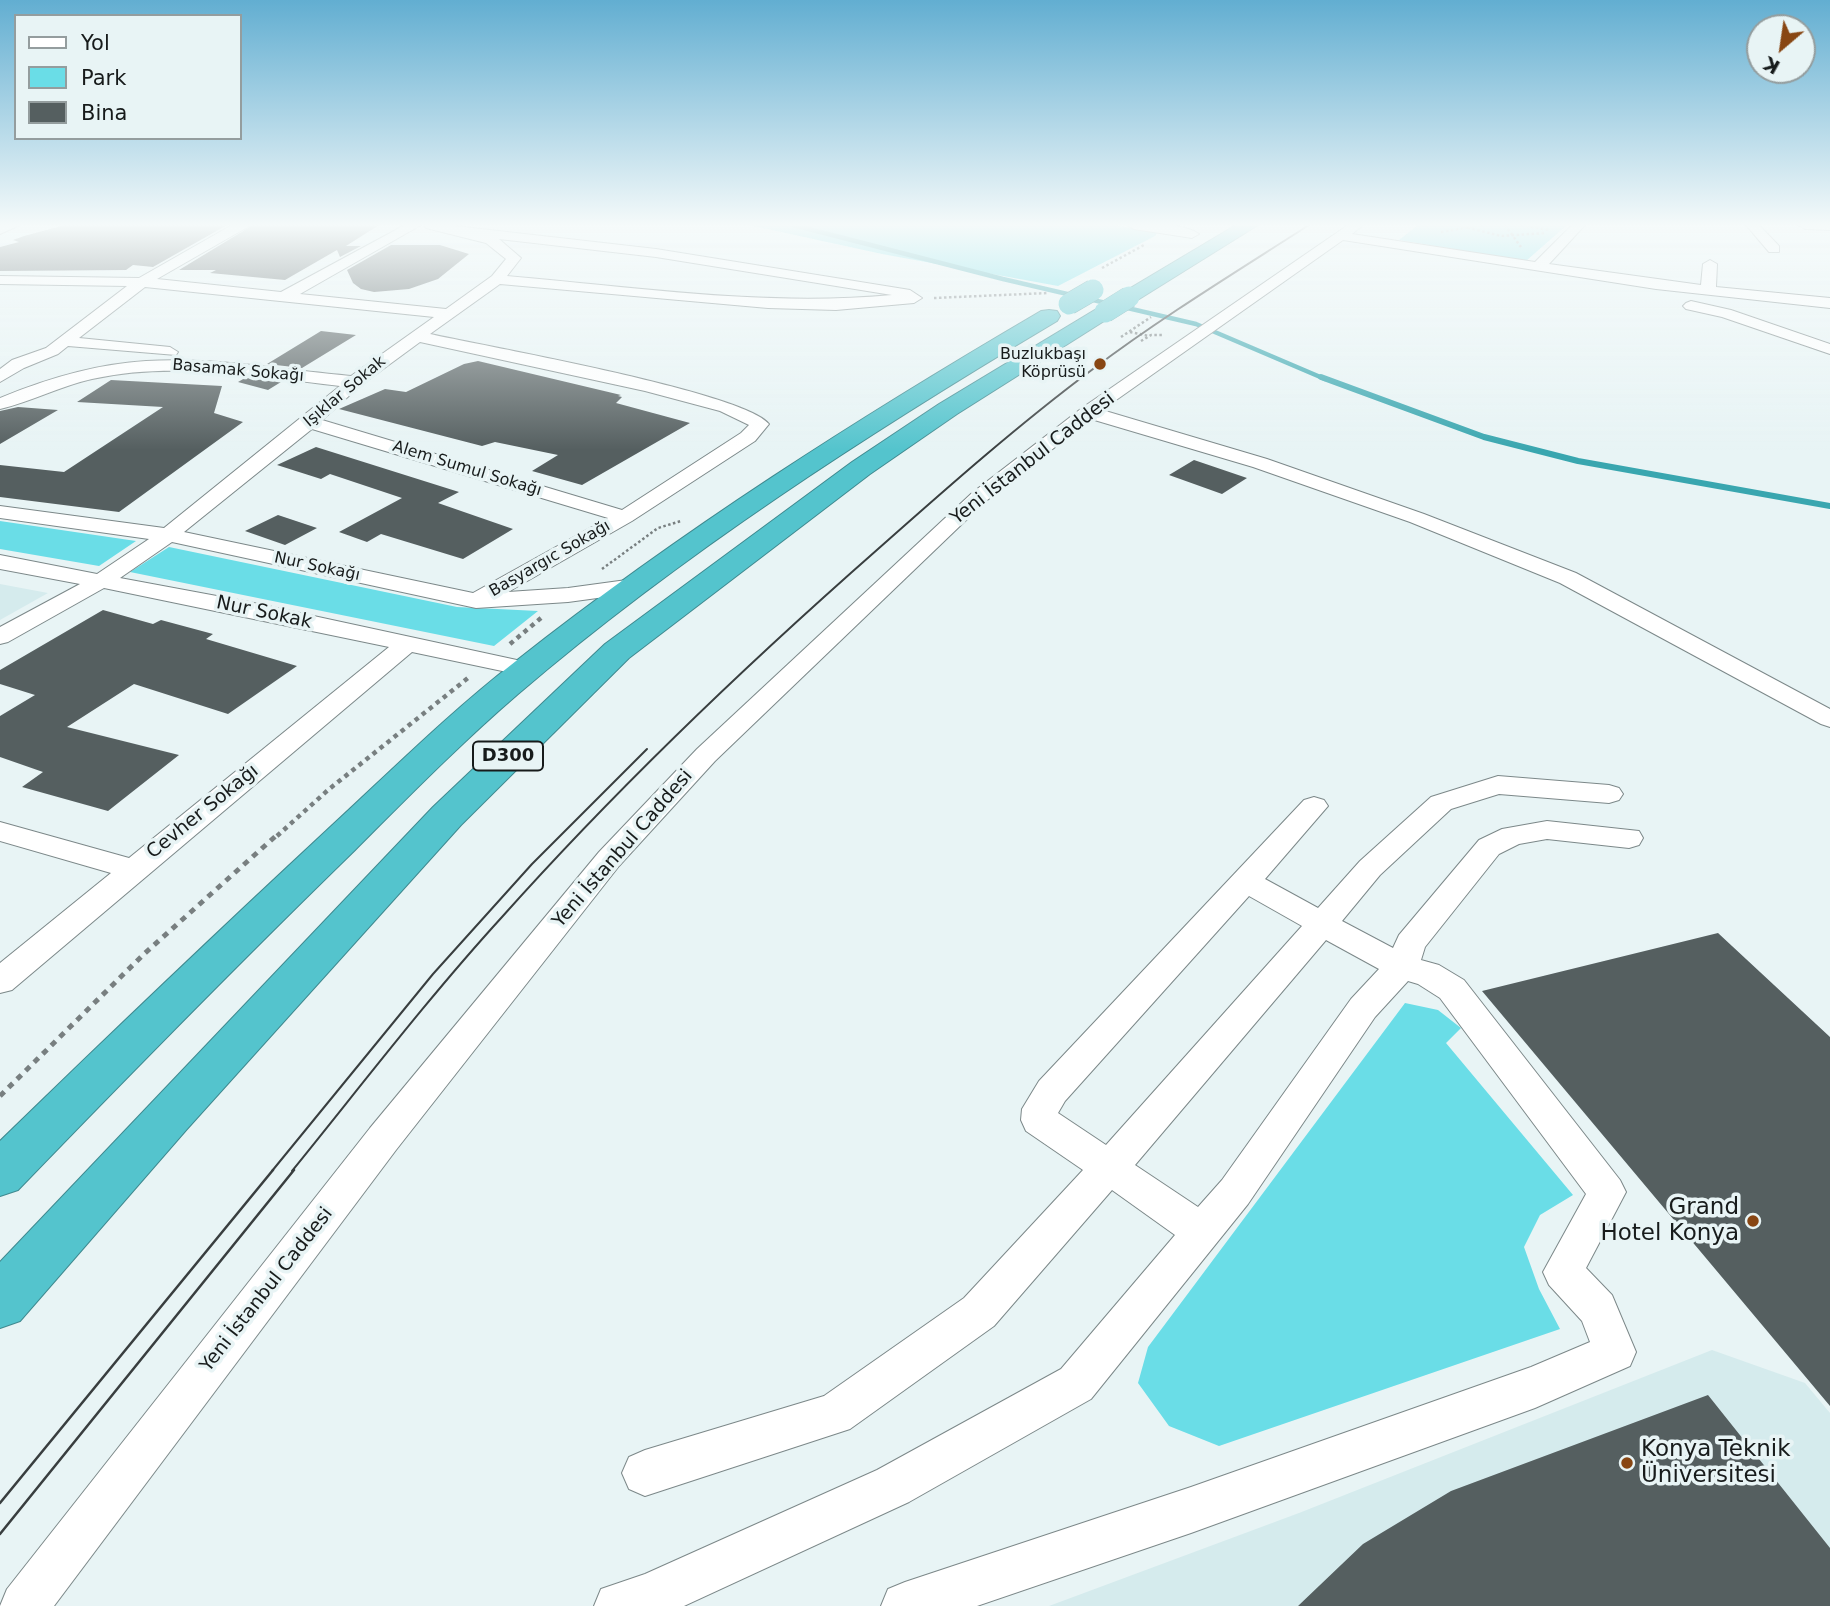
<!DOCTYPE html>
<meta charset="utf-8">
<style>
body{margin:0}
#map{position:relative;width:1830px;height:1606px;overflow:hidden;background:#e8f4f5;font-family:"DejaVu Sans",sans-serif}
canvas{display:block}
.legend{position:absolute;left:14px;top:14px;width:228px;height:126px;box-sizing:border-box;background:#e8f4f5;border:2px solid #949d9e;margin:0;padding:9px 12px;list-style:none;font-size:21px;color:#171b1b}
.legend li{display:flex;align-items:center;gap:14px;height:35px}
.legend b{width:35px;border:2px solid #949d9e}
.north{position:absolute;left:1746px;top:14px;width:70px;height:70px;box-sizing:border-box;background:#e8f4f5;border:2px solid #949d9e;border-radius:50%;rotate:209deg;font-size:19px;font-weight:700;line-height:28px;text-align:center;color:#171b1b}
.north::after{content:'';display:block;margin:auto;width:24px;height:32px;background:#884613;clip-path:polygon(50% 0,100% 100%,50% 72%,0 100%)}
</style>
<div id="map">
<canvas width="1830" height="1606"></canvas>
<ul class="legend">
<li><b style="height:9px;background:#fff"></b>Yol</li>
<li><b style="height:19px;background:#6adde7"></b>Park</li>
<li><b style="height:19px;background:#555f60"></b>Bina</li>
</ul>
<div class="north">K</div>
</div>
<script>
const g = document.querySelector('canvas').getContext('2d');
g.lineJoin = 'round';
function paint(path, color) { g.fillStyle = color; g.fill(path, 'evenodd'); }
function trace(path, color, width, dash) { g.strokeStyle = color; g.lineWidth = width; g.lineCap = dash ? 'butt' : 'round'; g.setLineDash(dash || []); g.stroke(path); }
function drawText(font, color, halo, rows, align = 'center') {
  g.font = font + ' "DejaVu Sans",sans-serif'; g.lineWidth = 7; g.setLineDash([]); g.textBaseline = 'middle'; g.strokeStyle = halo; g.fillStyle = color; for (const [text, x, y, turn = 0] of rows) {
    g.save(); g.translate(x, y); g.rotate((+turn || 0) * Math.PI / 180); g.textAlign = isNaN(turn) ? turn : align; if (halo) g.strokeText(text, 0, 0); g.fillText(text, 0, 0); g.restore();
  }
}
paint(new Path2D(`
 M0,584L48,593L0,620Z
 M1712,1350L1805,1383L1830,1413V1606H1049L1299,1513Z`), '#d5ebed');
paint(new Path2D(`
 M749,225H1112L1158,232L1155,236L1058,286L882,254Z
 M1418,225H1567L1526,261L1399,240Z
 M0,521L136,541L99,566L0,549Z
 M169,547L457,607L538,611L494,646L130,572Z
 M1405,1003L1438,1010L1461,1028L1446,1043L1573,1195L1540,1215L1524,1247L1539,1289L1560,1329L1219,1446L1169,1426L1138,1383L1148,1347Z`), '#6adde7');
trace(new Path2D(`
 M793,225L1003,279L1196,324L1325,379`), '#39a6af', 4.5);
trace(new Path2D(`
 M1321,377L1484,437L1578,461L1830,506`), '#39a6af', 6);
paint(new Path2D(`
 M65,225H227L153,267L133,265L126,270L0,271V247L19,242L13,240L24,236Z
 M253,225H379L346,246H361L340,257L337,250L285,280L210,273L216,270H179Z
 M391,245H440L469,254L438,279L409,289L374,292L361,289L353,283L347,270Z
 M321,331L356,335L302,368L267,364Z
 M478,361L621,395L618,396L622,397L616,403L690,423L582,485L532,471L558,455L495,442L482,446L339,409L385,389L406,392L464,364Z
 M245,378H247L281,382L268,390L238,382Z
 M111,380L222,386L214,413L243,422L119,512L0,497V465L64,472L163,407L77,402Z
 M18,407L58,410L0,444V411Z
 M316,447L459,492L438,503L513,529L463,559L381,534L367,542L339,532L402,498L330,474L321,479L277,465Z
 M1194,460L1247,478L1222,494L1169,475Z
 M278,515L317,528L285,545L245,531Z
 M103,610L153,624L161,620L213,634L206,639L297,666L228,714L134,684L67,727L179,755L108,811L22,787L43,772L0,757V716L35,695L0,684V670Z
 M1718,933L1830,1037V1406L1482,991Z
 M1708,1395L1830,1548V1606H1298L1363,1544L1451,1491Z`), '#555f60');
const minor = new Path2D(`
 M0,225H20L0,234Z
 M232,225H251L157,279L281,292L405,225H421L300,294L446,309L492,276L506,259L486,243L426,228L424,225H446L656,249L910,290L922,298L914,303L836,310L768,308L500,284L430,334C484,346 744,392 769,424L755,441L632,521L508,592L568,588L634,579L642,581L645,586L642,591L634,593L568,602L476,608L172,542L120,578L249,602L526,662L535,664L538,669L535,674L526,676L412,652L12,990L0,993V963L111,873L0,841V822L129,858L389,647L104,588L8,642L0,644V627L80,584L0,569V555L97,574L149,539L0,518V506L164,528L340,386C258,377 174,361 92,379C60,386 31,402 0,409V398C46,379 96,364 146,361C214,357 283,370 351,376L434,317L145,287L79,338L170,347L178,352L176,355L68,346L58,354L24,368L0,382V369L12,360L46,348L127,286L0,284V276L139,278ZM499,239L656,257L892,295C764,307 635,287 507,276L521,258ZM420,342L645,391L720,411L749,425L741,433L622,510L322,420L360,386ZM312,429L608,518L473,593L184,532Z
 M1127,225C1148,224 1182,222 1199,234L1192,238L1134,229Z
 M1348,225H1363L1352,234L1535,262L1572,225H1585L1549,264L1701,285L1703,264L1710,260L1717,264L1716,287L1830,298V308L1656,289L1343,240L1102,410L1267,459L1424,514L1576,573L1830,709V727L1821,724L1560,583L1410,522L1253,467L1091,419L986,501L715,761L619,866L396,1150L54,1606H0L7,1589L370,1128L599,852L697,749L972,493L1082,408Z
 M1746,225H1759L1779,246V252H1769Z
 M1798,225H1830V230L1805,229Z
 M1691,301L1731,310L1830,344V354L1722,317L1686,309L1683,306L1686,303Z
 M1498,776L1609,785L1619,788L1623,794L1619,800L1609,803L1499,794L1451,809L1380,875L1342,921L1393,948L1399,935L1479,840L1502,829L1547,821L1639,831L1643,838L1639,845L1629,848L1547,839L1519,844L1499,854L1425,947L1421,960L1439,965L1464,980L1620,1180L1626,1192L1586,1268L1612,1295L1636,1352L1630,1366L1535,1408L1191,1533L977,1606H881L888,1589L905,1582L1191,1487L1531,1367L1590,1342L1582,1321L1549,1285L1543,1272L1586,1194L1440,998L1418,984L1408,981L1375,1017L1248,1204L1091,1399L909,1502L684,1606H594L601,1589L645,1574L877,1470L1061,1369L1175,1235L1112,1190L994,1326L850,1429L645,1496L629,1489L622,1473L629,1457L645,1450L824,1396L964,1298L1083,1170L1026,1131L1021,1120L1022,1109L1039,1081L1304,800L1314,797L1324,800L1328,806L1265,879L1318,908L1360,861L1431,797ZM1249,896L1302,926L1106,1145L1058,1113L1065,1101ZM1326,940L1379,969L1351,999L1222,1180L1198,1207L1135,1165Z`);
const highway = new Path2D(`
 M1236,225H1258L1136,301H1122L1119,297L1122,293Z
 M1105,306L1112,308L1116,312L1112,316L957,414L870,474L629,658L461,825L187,1129L20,1321L0,1328V1262L433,807L605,644L852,462L939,404L1098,308Z
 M1049,310L1057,311L1060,316L1057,321C869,433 684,552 518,694C461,743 408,797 355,850C241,961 129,1075 18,1190L0,1196V1141C108,1036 216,933 326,831C389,773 449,713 516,661C682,530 860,417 1041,311Z`);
trace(minor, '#7c8889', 2);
trace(highway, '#3f898f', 2);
trace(new Path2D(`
 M1458,225L1501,236L1545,233
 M1505,225L1521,247
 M1521,225L1549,230
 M1441,232L1482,225
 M1102,268L1144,245
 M934,298L1048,293
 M1130,332L1149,336
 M1121,337L1151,317
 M1141,341L1151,335H1163
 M602,569L658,528L681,521`), '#787f80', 2.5, [2.5, 2.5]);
trace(new Path2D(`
 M510,644L541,618
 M277,836L328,790L468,678`), '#787f80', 4.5, [4.5, 4.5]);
trace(new Path2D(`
 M0,1096L145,953L278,834`), '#787f80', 5, [6, 6]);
paint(minor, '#fff');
paint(highway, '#54c4cd');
trace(new Path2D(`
 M272,1171L433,974L532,864L647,749
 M292,1171C361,1086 428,998 502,917C619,786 746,665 878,549C948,487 1018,425 1093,369C1162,317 1236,272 1309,225`), '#393e3f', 2);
trace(new Path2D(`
 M0,1503L273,1170
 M0,1534L294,1170`), '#393e3f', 2.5);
const highwayBridge = new Path2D(`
 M1069,304L1093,290
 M1105,312L1129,297`);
trace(highwayBridge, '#3f898f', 22, []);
trace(highwayBridge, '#54c4cd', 21);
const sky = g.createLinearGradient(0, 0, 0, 450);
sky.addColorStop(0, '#62aed1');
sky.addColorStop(0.5, '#f5fafa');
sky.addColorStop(1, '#f5fafa00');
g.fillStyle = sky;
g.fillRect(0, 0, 1830, 450);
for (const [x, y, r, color] of [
 [1100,364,7,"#884613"],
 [1753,1221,7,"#884613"],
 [1627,1463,7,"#884613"]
]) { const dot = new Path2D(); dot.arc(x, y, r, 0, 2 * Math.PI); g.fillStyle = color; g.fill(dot); trace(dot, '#e8f4f5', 2.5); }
drawText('16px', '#171b1b', '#e8f4f5', [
 ["Buzlukbaşı",1086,355],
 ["Köprüsü",1086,373]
], 'right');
drawText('16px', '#171b1b', '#e8f4f5', [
 ["Basamak Sokağı",238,371,5],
 ["Işıklar Sokak",345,392,-40],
 ["Alem Sumul Sokağı",467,469,17],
 ["Basyargıc Sokağı",550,559,-30],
 ["Nur Sokağı",317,567,12]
]);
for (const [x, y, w] of [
 [508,756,70]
]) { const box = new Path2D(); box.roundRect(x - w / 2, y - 14.5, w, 29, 5); g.fillStyle = '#e8f4f5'; g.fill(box); trace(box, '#171b1b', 2); }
drawText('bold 18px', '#171b1b', null, [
 ["D300",508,756]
]);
drawText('19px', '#171b1b', '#e8f4f5', [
 ["Yeni İstanbul Caddesi",1033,459,-38],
 ["Nur Sokak",264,613,12],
 ["Cevher Sokağı",203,812,-39],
 ["Yeni İstanbul Caddesi",623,849,-49],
 ["Yeni İstanbul Caddesi",267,1290,-52]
]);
drawText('23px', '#171b1b', '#e8f4f5', [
 ["Grand",1739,1208],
 ["Hotel Konya",1739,1234],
 ["Konya Teknik",1641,1450,"left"],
 ["Üniversitesi",1641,1476,"left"]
], 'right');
</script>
